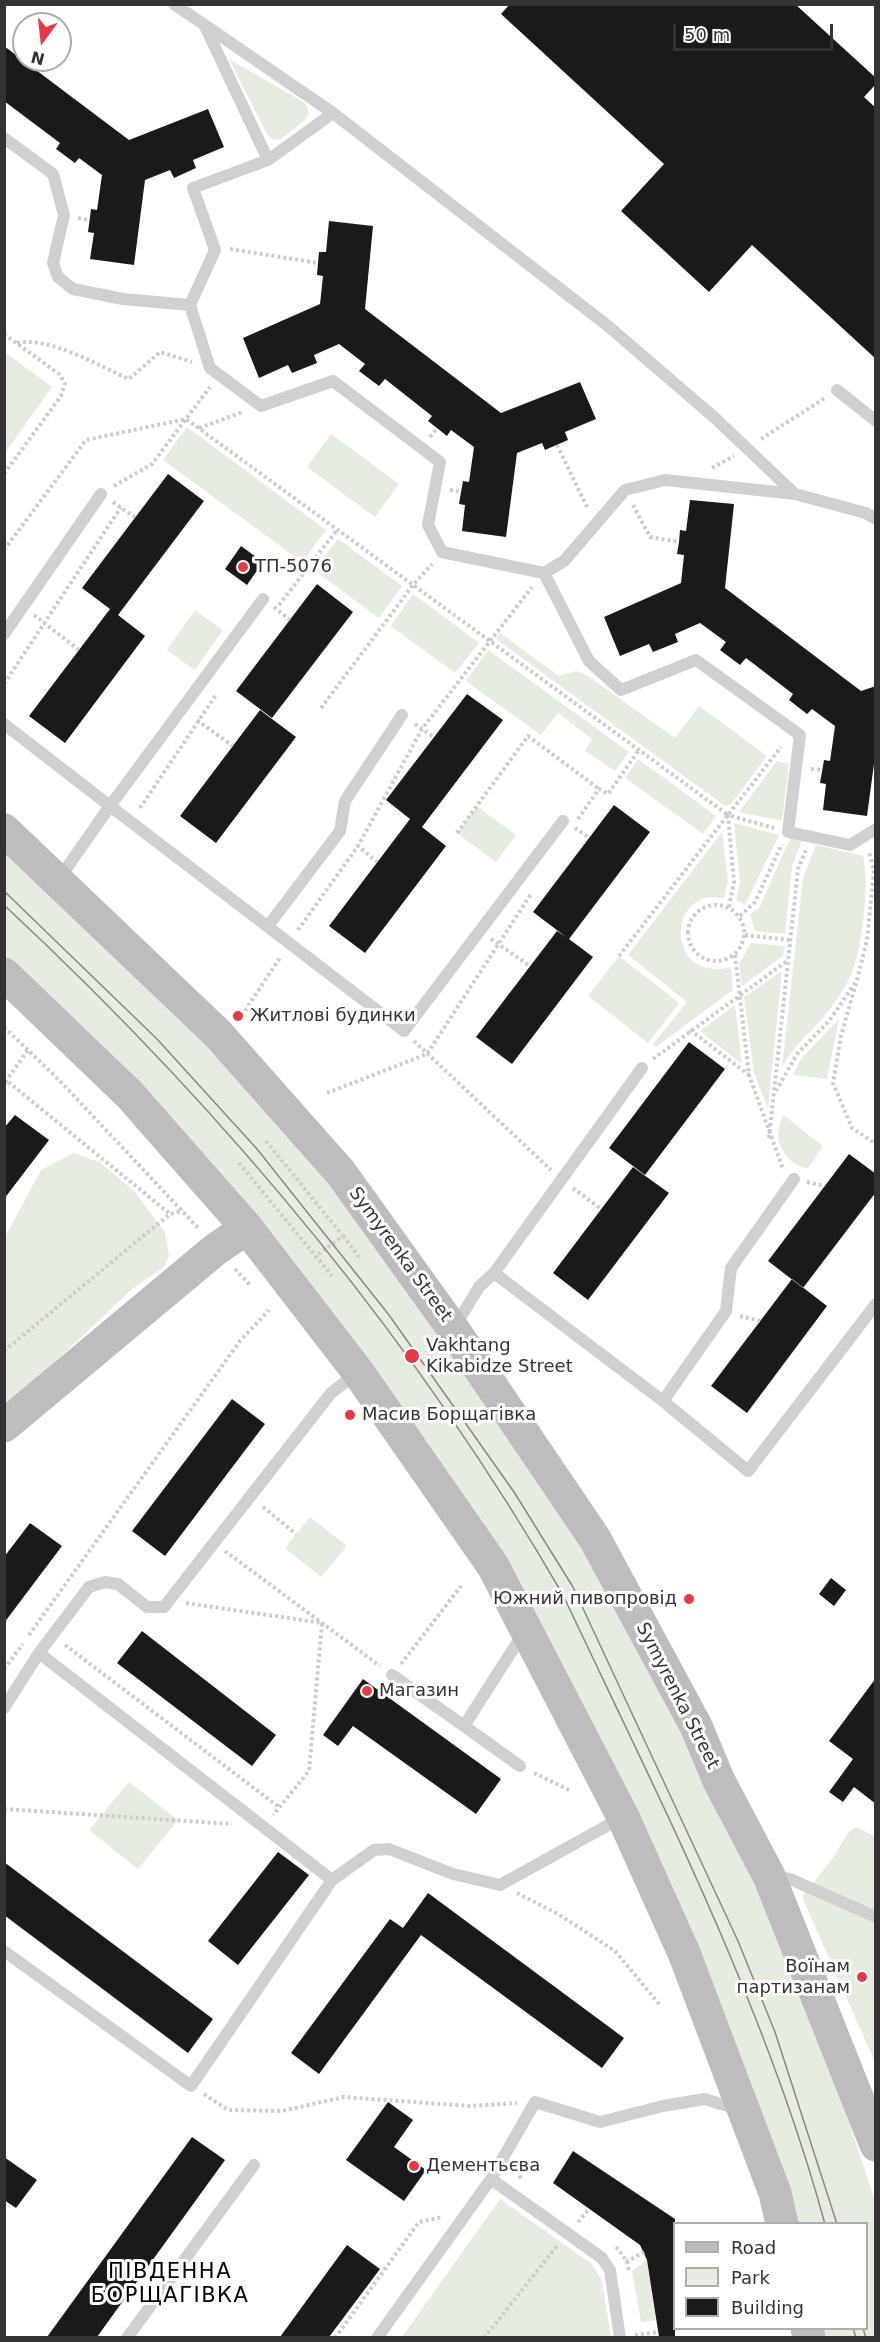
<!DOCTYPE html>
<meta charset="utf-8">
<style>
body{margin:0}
#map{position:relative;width:880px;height:2342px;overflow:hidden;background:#fff;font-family:"DejaVu Sans",sans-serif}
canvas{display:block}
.frame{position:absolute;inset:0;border:6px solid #333;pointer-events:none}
.legend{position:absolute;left:673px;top:2222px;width:195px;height:108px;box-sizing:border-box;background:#fff;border:2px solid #adadad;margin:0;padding:8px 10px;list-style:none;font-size:18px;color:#333}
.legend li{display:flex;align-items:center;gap:12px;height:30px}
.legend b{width:30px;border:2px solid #adadad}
.north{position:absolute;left:12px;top:12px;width:60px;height:60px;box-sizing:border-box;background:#fff;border:2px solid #adadad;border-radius:50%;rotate:195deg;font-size:16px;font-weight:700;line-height:24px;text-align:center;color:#333}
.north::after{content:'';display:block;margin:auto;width:21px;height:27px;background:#e63946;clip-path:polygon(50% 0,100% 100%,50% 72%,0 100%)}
.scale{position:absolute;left:673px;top:24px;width:160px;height:27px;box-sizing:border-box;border:3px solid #333;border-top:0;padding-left:8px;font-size:18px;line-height:21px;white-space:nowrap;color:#333;-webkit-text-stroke:4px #fff;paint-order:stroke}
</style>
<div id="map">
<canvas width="880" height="2342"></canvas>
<div class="frame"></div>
<ul class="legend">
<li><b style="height:8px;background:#bdbdbd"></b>Road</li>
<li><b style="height:16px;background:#e6ecdf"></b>Park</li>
<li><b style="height:16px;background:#1a1a1a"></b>Building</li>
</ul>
<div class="north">N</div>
<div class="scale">50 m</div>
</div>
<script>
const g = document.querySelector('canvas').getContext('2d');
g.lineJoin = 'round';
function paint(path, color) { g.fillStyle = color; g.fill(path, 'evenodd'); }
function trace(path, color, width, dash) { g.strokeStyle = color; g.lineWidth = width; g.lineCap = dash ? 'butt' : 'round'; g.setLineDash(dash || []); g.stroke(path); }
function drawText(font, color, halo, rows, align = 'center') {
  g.font = font + ' "DejaVu Sans",sans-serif'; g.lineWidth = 6; g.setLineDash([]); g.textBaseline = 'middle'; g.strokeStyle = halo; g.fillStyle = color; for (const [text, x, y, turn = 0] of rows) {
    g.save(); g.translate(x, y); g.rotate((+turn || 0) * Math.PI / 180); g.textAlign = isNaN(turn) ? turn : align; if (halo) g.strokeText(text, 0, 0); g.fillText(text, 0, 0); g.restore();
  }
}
paint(new Path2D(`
 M229,59L305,103L309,112L306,119L280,140L272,139L267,134Z
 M5,352L52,387L5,453Z
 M187,427L326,530L302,562L163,460Z
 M331,434L399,484L375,517L307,467Z
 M338,539L402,586L379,618L314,570Z
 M413,594L479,643L455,673L391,626Z
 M195,610L223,630L195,670L167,650Z
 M500,633L559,676L577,671L588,676L675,738L699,706L767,756L731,804L725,806L496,639Z
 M488,650L629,752L615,771L585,751L592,739L558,713L541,735L466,681Z
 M638,759L716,816L703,834L625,778Z
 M777,761L789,764L782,821L739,812Z
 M477,806L516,835L496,862L457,833Z
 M734,823L779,835L745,905L736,900L740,882Z
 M722,832L728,881L724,898C719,898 711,896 705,898C666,909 674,982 731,967L733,990L656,1047L653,1044L687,1002L628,955Z
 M790,838L802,841L792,866L785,934L755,931L750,914L760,907Z
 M4,841L204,1035L359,1214L596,1563L738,1841L834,2077L875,2201V2337H825L823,2329L866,2328V2224L795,2223L494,1546L48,998L5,958Z
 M816,845L863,856C870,882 862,950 851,975C845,988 835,1003 826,1014C809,1035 795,1043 782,1068L803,878Z
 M751,943L784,946L783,956L742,986L739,964Z
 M619,956L679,1003L648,1043L588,996Z
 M782,971L768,1108L754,1073L744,997Z
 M735,1005L742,1064L700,1031Z
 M839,1019L827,1079L793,1075L801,1059Z
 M783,1115L823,1146L808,1168C793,1167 782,1154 778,1139C777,1132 781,1122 783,1115Z
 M74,1153L100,1162L134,1191L165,1232L169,1256L164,1267L132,1289L37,1379L5,1404V1237L41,1170Z
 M310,1517L347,1546L321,1577L285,1548Z
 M129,1782L178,1820L138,1869L89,1830Z
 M855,1827L875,1836V2062L802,1897L832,1859L847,1834Z
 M500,2199L592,2264L602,2281L611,2337H402Z
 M647,2260L656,2320L641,2322L632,2271Z`), '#e6ecdf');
paint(new Path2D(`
 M510,4H795L876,78V84L864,97L876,108V359L752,245L709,292L621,211L664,164L501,14Z
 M4,46L129,140L208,109L224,147L193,160L196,168L174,178L170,170L145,180L134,265L90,259L94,233L88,232L91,209L97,210L102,175L79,158L75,163L56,149L60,143L4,101Z
 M329,221L373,226L365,309L501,413L580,382L596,419L565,432L568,440L545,450L542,443L517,453L506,537L462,531L465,505L459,504L461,492L463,481L469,482L474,447L451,430L447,436L428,421L432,416L385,379L379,386L359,371L365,364L339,344L314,355L317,363L292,373L288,365L259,378L243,338L320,304L323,276L317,275L318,263L319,252H326Z
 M168,474L204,501L118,615L145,636L65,743L29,716L110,609L82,588Z
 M690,500L734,504L725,588L861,691L876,686V749L867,816L823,810L826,784L820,783L824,760L830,761L835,726L812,709L807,714L789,700L793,694L746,658L740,665L720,650L726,642L700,623L675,634L678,642L653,652L649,644L620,656L604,617L681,583L684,555L677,554L679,542L680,530L686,531Z
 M241,546L263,562L247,585L225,569Z
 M317,584L353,612L272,718L236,691Z
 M467,694L503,720L422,827L446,846L365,953L329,926L410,819L386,800Z
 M260,710L296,737L216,843L180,816Z
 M614,805L650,832L569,939L593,957L512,1064L476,1037L557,931L566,937L533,912Z
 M689,1042L725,1069L645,1175L609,1148Z
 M15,1115L49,1140L4,1199V1128Z
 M849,1154L876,1174V1192L803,1288L768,1261Z
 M633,1167L669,1193L588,1300L553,1273Z
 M792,1279L827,1306L747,1413L711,1386Z
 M232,1399L265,1424L165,1556L132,1531Z
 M30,1523L62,1546L4,1623V1557Z
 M831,1578L846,1590L834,1606L819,1594Z
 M142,1631L276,1735L252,1766L117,1663Z
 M876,1678V1804L854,1787L843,1802L829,1792L853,1759L829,1741Z
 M363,1679L501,1779L476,1814L353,1726L338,1746L323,1735Z
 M278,1852L309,1875L238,1965L208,1941Z
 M4,1862L213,2019L188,2053L4,1915Z
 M428,1893L624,2038L602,2068L421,1935L319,2074L291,2053L390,1919L403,1928Z
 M388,2102L413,2120L394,2147L426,2170L404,2201L346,2160Z
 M192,2137L225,2160L97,2337H47Z
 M573,2151L675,2219V2337H659L647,2260L640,2245L553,2183Z
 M4,2157L37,2180L16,2208L4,2200Z
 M347,2245L380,2269L329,2337H280Z`), '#1a1a1a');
trace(new Path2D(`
 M78,218L90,220
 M230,249L318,263
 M4,334L59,374L65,383L61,396L4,474
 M17,343C49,336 99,366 129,379L160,352L192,362
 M199,428L243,412
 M430,437L437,428
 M761,439L825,398
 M557,445L588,509
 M712,468L734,456
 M114,486L152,464L210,387
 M450,490L461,492
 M113,502L136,518
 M633,505L650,537L679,542
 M4,550L86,440L186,419L728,815L781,747
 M279,605L337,530
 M274,607L290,620
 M34,615L79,650
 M4,684L121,507
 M321,708L413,585L432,564
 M197,720L233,746
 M415,724L434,737
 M811,769L822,770
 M140,808L216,695
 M578,819L599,789L608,794L639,750
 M575,828L589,838
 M457,833L528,736L599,789
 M357,845L377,862
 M688 933a28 28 0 1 1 56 0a28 28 0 1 1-56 0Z
 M729,907L734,882L728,815L774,828
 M740,916L755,902L782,844
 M298,930L358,846L422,729L532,587
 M745,935L790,940
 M491,939L530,966
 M735,955L749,1075L783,1169
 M619,956L727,816
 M856,983L841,1036L833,1083L852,1128L876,1144
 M245,1011L281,956
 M4,1027L59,1080L200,1230
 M690,1030L749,1075
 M414,1041L551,1170
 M653,1059L787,961
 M5,1082L28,1050
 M4,1084L7,1081L170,1214
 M776,1091L797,1054L830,1020L857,980L867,940L874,870L869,852
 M327,1093L427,1054L531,894
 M769,1138L798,869L806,850
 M266,1141L343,1236L316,1256
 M239,1163L332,1276
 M807,1182L824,1186
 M573,1188L601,1209
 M343,1236L359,1257
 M235,1269L250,1285
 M740,1316L760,1321
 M4,1351L170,1214L183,1211
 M263,1507L296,1534
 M225,1551L380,1666
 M186,1603L322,1623L309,1771L273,1815
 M29,1635L240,1341L269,1310
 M65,1645L279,1807
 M401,1664L461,1586
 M4,1669L23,1644
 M534,1773L569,1790
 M4,1809L232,1824
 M517,1893L558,1914L615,1951L660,2005
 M204,2094L228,2110L282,2111L344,2097L470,2106L517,2103
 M519,2164L518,2173L522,2180
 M578,2222L589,2209
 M616,2247L627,2261L629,2271
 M626,2262L644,2252
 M635,2335L658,2332
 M335,2338L419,2222L443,2217
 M484,2338L557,2246`), '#cdcdcd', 4, [3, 3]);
trace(new Path2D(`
 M174,4L333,113L608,326L715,418L795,494L866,513L876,519
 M205,26L268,160
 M4,138L53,174L64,215L53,263L58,277L73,289L123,299L190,305L210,368L261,406L333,381L440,462L428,525L442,552L544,573L564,561L625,490L665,480L795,494
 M190,305L215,250L193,188L268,160L333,113
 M837,390L876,421
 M544,573L589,661L621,690L696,660L800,735L788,832L850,845L876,829
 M4,634L101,494
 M4,724L110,806L263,599
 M59,879L110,806L404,1031L563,821
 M268,926L340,831L345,801L402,715
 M494,1273L663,1401L748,1471L876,1304
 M454,1328L479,1287L494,1273L642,1068
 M663,1401L726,1311L731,1268L794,1179
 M392,1675L464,1726
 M4,1708L39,1653L89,1587L105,1582L118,1584L147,1607H164L331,1393L357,1373
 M520,1766L464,1726L524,1632
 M774,1876L790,1879L876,1917
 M332,1880L374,1850L389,1849L453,1874L500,1885L621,1818
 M4,1951L191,2086L332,1880L39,1653
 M491,2179L602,2258L610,2270L620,2338
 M127,2338L254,2165
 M377,2338L491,2179L535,2102L600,2122L663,2106L705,2099L740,2110`), '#d0d0d0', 12);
trace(new Path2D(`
 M4,830L218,1034L341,1173L453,1329L595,1539L696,1726L719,1781L769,1876L876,2145
 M4,974L130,1095L247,1228L358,1372L493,1566L623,1817L684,1953L775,2193L782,2224
 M4,1426L216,1249L247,1228
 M807,2328L809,2338`), '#bdbdbd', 33);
trace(new Path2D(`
 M4,891L157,1039L257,1149L389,1315L514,1492L573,1587L738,1941L775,2032L837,2224
 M4,905C221,1107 415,1339 563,1595C660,1801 765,2004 825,2224
 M853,2328L856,2338
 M863,2328L866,2338`), '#888', 1.5);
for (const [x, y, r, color] of [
 [243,567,6,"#e63946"],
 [238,1016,6,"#e63946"],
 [412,1356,8,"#e63946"],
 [350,1415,6,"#e63946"],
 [689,1599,6,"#e63946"],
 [367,1691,6,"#e63946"],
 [862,1977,6,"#e63946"],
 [414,2166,6,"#e63946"]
]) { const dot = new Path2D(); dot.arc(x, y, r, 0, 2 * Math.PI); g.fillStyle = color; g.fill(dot); trace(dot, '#fff', 2); }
drawText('18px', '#333', '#fff', [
 ["ТП-5076",255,567],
 ["Житлові будинки",250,1016],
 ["Vakhtang",426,1346],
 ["Kikabidze Street",426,1367],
 ["Масив Борщагівка",362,1415],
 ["Южний пивопровід",677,1599,"right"],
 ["Магазин",379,1691],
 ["Воїнам",850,1967,"right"],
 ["партизанам",850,1988,"right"],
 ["Дементьєва",426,2166]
], 'left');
drawText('18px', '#333', '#fff', [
 ["Symyrenka Street",400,1255,54],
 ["Symyrenka Street",677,1696,63]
]);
g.letterSpacing = '1.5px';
drawText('21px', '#000', '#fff', [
 ["ПІВДЕННА",170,2273],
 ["БОРЩАГІВКА",170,2297]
]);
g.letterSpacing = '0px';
</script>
